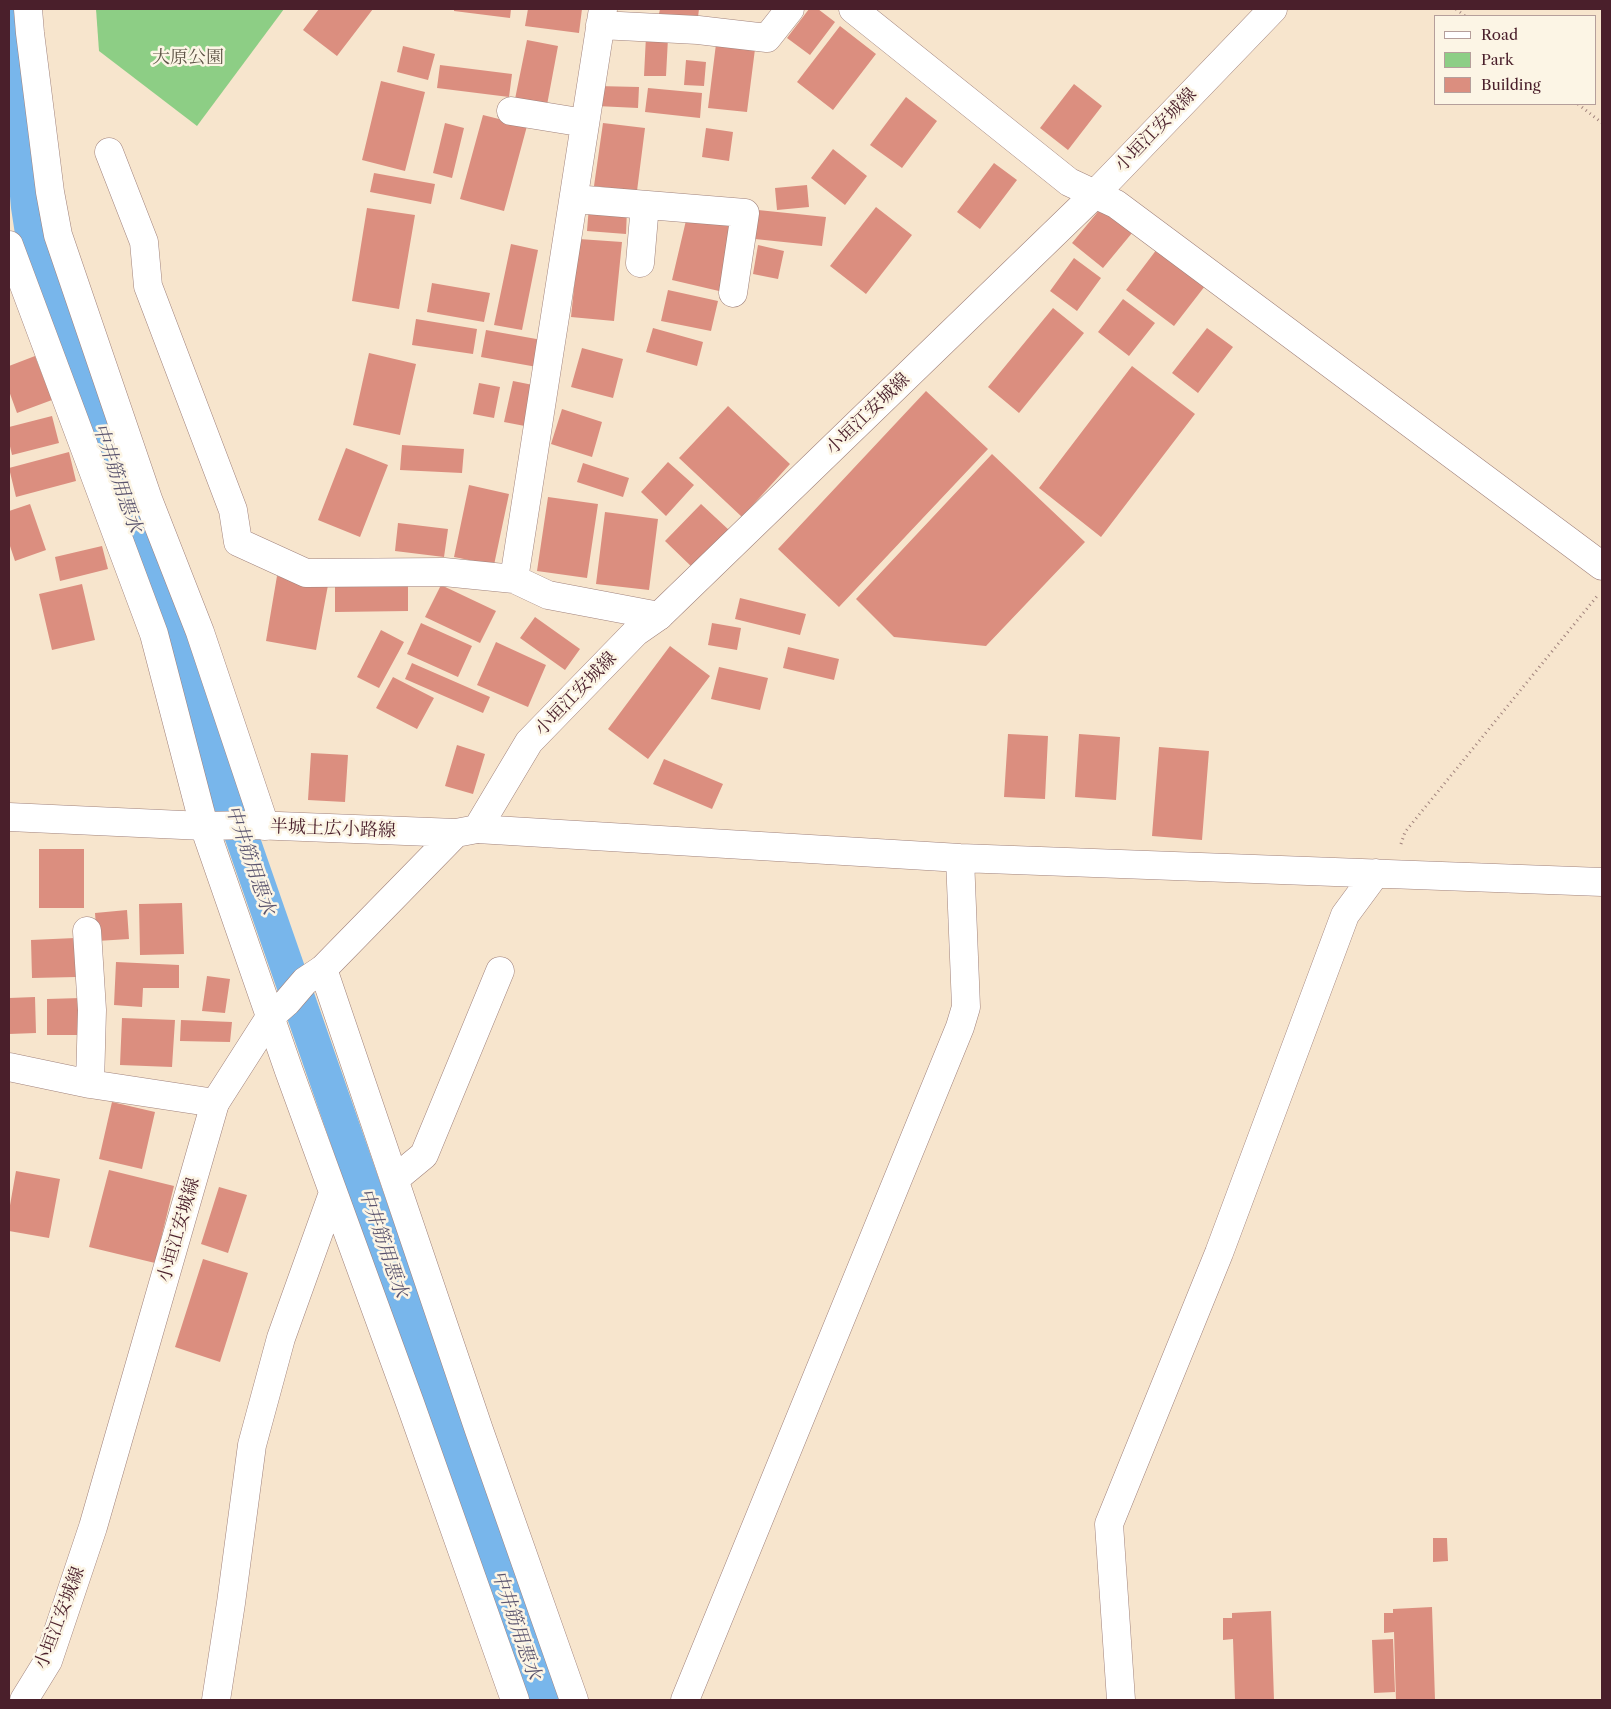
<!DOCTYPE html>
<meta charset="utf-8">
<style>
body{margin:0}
#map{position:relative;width:1611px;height:1709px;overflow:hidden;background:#f7e5cd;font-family:"Libre Caslon Text",serif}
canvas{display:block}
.frame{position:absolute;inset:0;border:10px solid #4a1f2b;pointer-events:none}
.legend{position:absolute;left:1434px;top:15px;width:162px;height:90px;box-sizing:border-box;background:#fcf5e5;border:1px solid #b59f9b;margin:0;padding:6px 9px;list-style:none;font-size:15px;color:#4a1f2b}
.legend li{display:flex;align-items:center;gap:10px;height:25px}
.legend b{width:25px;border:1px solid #b59f9b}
</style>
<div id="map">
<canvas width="1611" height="1709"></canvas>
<div class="frame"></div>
<ul class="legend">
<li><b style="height:6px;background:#fff"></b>Road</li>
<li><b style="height:14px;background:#8dce85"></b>Park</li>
<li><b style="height:14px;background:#db8e7f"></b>Building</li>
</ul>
</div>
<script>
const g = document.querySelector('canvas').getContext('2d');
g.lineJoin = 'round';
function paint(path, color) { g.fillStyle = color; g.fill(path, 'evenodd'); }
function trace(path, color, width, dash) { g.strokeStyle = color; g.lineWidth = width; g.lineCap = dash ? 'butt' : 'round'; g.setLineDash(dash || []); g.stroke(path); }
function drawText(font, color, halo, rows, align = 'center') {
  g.font = font + ' "Libre Caslon Text","Noto Serif JP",serif'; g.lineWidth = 5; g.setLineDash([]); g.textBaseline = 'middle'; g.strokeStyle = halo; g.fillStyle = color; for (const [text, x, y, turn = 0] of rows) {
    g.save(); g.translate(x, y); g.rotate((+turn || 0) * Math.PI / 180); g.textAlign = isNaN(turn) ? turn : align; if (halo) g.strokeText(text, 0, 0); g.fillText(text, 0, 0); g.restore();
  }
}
paint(new Path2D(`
 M96,9H284L197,126L99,51Z`), '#8dce85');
trace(new Path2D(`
 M11,9L28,207L32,233C203,722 370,1212 542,1700`), '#78b6eb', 34);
paint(new Path2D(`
 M319,9H373L337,56L303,30Z
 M454,9H511L510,18L454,11Z
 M528,9H582L579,33L525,26Z
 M660,9H699L698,17L659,14Z
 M809,9H818L835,22L810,55L787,38Z
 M840,26L876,54L833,110L797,82Z
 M646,36L668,38L666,76H644Z
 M527,40L558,46L547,105L515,99Z
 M716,44L755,49L747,112L708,108Z
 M403,46L435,54L428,80L397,72Z
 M686,60L706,62L704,86L684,85Z
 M440,65L512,74L509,97L437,88Z
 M381,81L425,92L405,171L362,160Z
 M1074,84L1102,106L1068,150L1040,128Z
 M597,86L639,87L638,108L597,106Z
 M648,88L702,93L700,118L645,112Z
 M906,97L937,121L902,168L870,145Z
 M483,115L527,126L504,211L460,199Z
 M445,123L464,128L452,178L433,173Z
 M603,123L645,128L637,191L594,186Z
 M706,128L733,132L729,161L702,157Z
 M833,149L867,176L845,205L811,178Z
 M994,163L1017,180L980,229L957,212Z
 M374,173L435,184L431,204L370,192Z
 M807,185L809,207L777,210L775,188Z
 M589,206L627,209L626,234L587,231Z
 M876,207L912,235L866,294L830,266Z
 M367,208L415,215L399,309L352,301Z
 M1101,208L1132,233L1103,268L1072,243Z
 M758,210L826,217L822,246L755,239Z
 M688,212L735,223L719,291L672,280Z
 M579,239L622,242L614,321L571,317Z
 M511,244L538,250L522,330L494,325Z
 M758,245L784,251L778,279L753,274Z
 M1157,249L1205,286L1174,326L1126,290Z
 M1074,258L1101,278L1077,311L1050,291Z
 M432,283L490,293L484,322L427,312Z
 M668,290L718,301L711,331L661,321Z
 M1123,299L1155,323L1129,356L1098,332Z
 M1053,308L1084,333L1019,413L988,387Z
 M416,319L477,329L473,354L412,345Z
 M653,328L703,342L697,366L646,352Z
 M1207,328L1233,347L1198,393L1172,373Z
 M486,330L542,340L537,367L481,357Z
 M582,348L623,359L613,398L571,387Z
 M369,353L416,364L400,435L353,425Z
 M35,356L52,400L17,413L9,391V366Z
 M1132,366L1195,414L1101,537L1039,488Z
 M513,381L538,386L530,427L504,422Z
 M479,383L500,387L494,418L473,414Z
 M926,391L988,449L839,607L778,549Z
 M728,406L790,464L742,517L679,458Z
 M562,409L602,422L592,457L551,444Z
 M52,416L59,443L12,455L9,442V427Z
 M402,445L464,449L462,473L400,470Z
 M346,448L388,465L360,537L318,520Z
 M69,452L76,481L16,497L9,468Z
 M992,454L1085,542L986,646L894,637L856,599Z
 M668,462L694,485L666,516L641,492Z
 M583,463L629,478L623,497L577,482Z
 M469,485L509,494L494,565L454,557Z
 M548,497L598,504L587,578L537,571Z
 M30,504L46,550L15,561L9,543V511Z
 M701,504L730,531L694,569L665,541Z
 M605,512L658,519L649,590L596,584Z
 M398,523L448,529L444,557L395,551Z
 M102,546L108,569L60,581L55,557Z
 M277,576L328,585L316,650L266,641Z
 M408,583V611L335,612V584Z
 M82,584L95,640L52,650L39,594Z
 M441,585L496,611L480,643L425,617Z
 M740,598L806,614L800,635L735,619Z
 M535,617L580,649L565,670L520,638Z
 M421,623L472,646L458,677L407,654Z
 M712,623L741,628L737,650L708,645Z
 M381,630L404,642L379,688L357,677Z
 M496,642L546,665L528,707L477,685Z
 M670,646L710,676L648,759L608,729Z
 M788,647L839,659L834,680L783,668Z
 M412,663L490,697L483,713L405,679Z
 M719,667L768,678L760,710L711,699Z
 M393,677L434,698L417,729L376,708Z
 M1008,734L1048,736L1045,799L1004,797Z
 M1079,734L1120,737L1116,800L1075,797Z
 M457,745L485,754L473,794L445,786Z
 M1159,747L1209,751L1202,840L1152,836Z
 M311,753L348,755L345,802L308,800Z
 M664,759L723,784L712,809L653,784Z
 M39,849H84V908H39Z
 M182,903L184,954L140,955L139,904Z
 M127,910L129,939L97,941L95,913Z
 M75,938L76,977L32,978L31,940Z
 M116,962L179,965V988H143L142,1007L114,1005Z
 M207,976L230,979L225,1013L202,1011Z
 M35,997L36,1033L9,1034V998Z
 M81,998V1035H47V999Z
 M122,1018L175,1020L172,1067L120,1065Z
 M181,1020L232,1022L230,1042L180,1041Z
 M112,1102L155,1112L142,1169L99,1159Z
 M109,1170L174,1186L155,1263L89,1247Z
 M16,1171L60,1179L49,1238L9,1231V1211Z
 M219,1187L247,1195L228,1253L201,1244Z
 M203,1259L248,1273L220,1362L175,1347Z
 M1433,1538H1447L1448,1561L1433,1562Z
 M1432,1607L1435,1700H1396L1394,1632L1384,1633V1613H1393V1609Z
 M1271,1611L1274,1700H1235L1233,1639L1223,1640V1618H1232V1613Z
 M1393,1639L1395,1692L1374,1693L1372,1640Z`), '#db8e7f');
const minor = new Path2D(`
 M28,9L30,33L50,192L58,235L148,499L200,632L265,826
 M853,9L1069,182L1116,204L1602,566
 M600,25L698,30L767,38L790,9
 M511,111L585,123
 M109,152L144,242L148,286L233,510L238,542L306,573L444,572L514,579L548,595L659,616
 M574,199L745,213L733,293
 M9,245L154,634L204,826L289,1071L410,1403L515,1700
 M640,263L645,205
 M514,579L603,9
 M477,829L960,858L1602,882
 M87,931L92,1010L90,1084
 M323,969L479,1430L574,1700
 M9,1067L90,1084L215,1103
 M395,1179L424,1155L500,971
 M216,1700L231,1603L252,1445L281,1338L333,1193
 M685,1700L960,1027L966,1007L960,858
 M1121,1700L1109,1524L1219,1253L1345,915L1376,873`);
const major = new Path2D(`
 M9,817L204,826L253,825L456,833L477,829L529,742L636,632L659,616L1094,195L1273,9
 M24,1700L48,1661L93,1527L215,1103L270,1017L287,1002L305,981L323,969L456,833`);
trace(minor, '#a0827c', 29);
trace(major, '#a0827c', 29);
trace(new Path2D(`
 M1456,9L1465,16
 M1578,104L1602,123
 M1401,844L1405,832L1598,595`), '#a0827c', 3, [1, 4]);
trace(minor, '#fff', 28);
trace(major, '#fff', 28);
drawText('18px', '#5e5446', '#fcf5e5', [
 ["大原公園",188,58]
]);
drawText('18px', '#4a1f2b', '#fcf5e5', [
 ["小垣江安城線",1156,130,-46],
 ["小垣江安城線",868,414,-44],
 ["小垣江安城線",576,694,-46],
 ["半城土広小路線",333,829,2],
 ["小垣江安城線",179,1230,-74],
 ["小垣江安城線",60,1618,-69]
]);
drawText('italic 19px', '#5a546e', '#fcf5e5', [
 ["中井筋用悪水",117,478,71],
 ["中井筋用悪水",250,860,71],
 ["中井筋用悪水",383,1243,71],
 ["中井筋用悪水",516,1625,71]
]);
</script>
